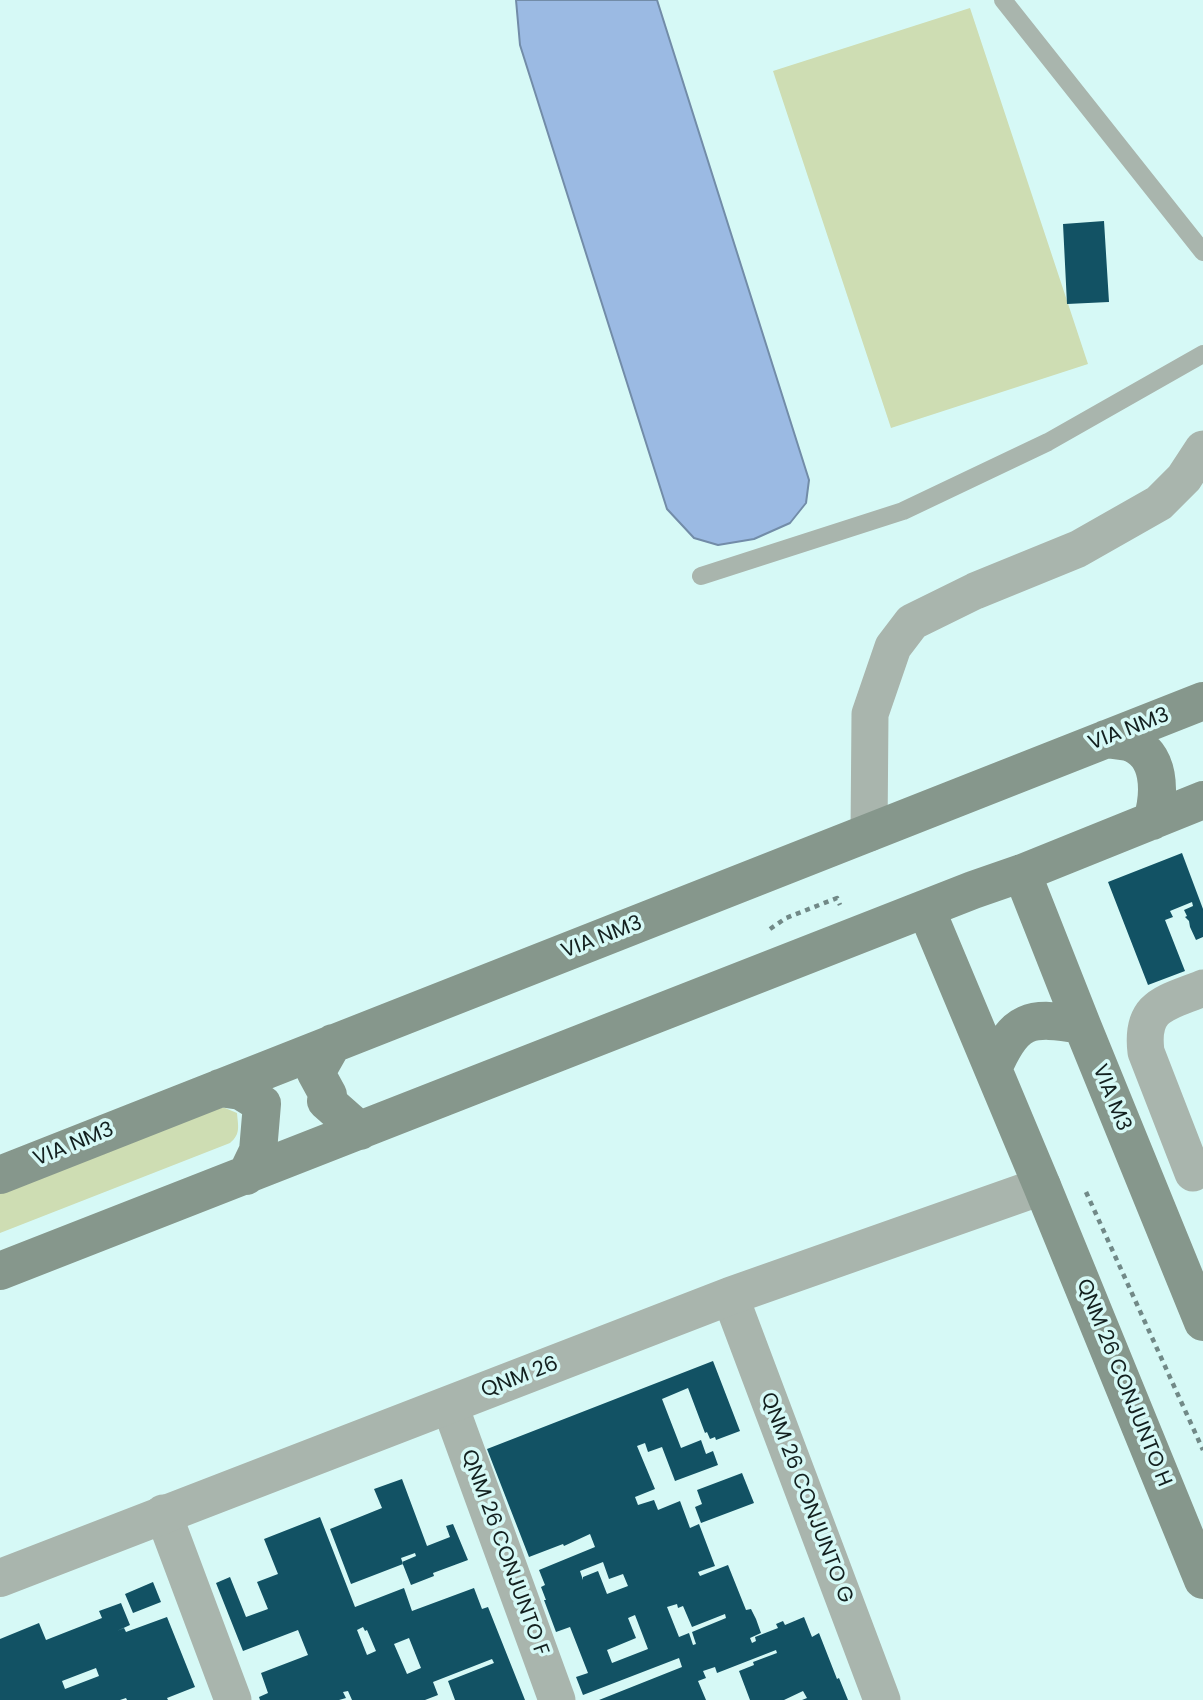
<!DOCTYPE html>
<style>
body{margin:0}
canvas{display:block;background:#d6f9f6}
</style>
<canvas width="1203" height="1700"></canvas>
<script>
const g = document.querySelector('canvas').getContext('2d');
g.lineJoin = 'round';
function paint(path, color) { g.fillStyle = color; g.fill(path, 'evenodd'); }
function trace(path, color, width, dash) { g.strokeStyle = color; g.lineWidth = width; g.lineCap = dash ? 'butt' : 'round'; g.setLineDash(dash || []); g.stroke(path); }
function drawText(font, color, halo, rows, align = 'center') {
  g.font = font + ' Poppins,sans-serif'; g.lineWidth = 7; g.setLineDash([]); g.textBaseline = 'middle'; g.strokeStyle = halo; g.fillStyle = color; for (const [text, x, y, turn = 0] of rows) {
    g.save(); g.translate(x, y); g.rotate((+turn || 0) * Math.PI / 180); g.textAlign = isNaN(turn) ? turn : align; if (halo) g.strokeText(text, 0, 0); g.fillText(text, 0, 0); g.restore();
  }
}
paint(new Path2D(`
 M970,8L1088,364L891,428L773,71Z
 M215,1107L225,1108L237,1113C238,1126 241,1134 230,1143L0,1233V1187Z`), '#ceddb3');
const water = new Path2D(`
 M516,0H657L809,480L806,503L790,523L754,539L718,545L694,538L667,509L520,45Z`);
paint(water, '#9bbae3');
trace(water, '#728ca8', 2);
paint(new Path2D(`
 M1104,221L1109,302L1067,304L1063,224Z
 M1182,853L1203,909V937L1196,940L1190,927L1189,921L1185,917L1187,916L1184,910L1193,906L1192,902L1170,911L1173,917L1165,920L1185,971L1148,985L1108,882Z
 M713,1361L740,1431L716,1440L715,1437L710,1439L707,1432L705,1433L688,1388L662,1399L681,1448L701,1440L706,1454L713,1451L718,1465L675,1481L662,1447L648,1452L645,1443L637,1446L655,1489L635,1497L638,1505L654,1500L658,1510L680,1501L690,1528L699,1524L715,1566L698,1572L700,1576L728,1565L746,1610L751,1609L756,1619L761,1633L750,1638L752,1643L756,1641L755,1637L778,1628L776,1624L783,1621L785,1625L804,1617L812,1637L819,1633L837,1679L839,1678L848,1700H802L807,1698L803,1691L784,1700H750L739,1671L754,1665L753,1662L777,1653L776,1650L717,1673L715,1667L703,1671L706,1678L698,1681L706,1700H599L682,1667L679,1658L583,1695L576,1677L588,1673L570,1627L556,1632L544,1600H546L541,1587L545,1585L539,1570L595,1547L590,1534L564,1546L563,1544L529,1557L487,1449ZM603,1562L609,1579L623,1574L628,1586L607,1594L598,1571L583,1577V1580L580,1571ZM677,1604L678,1608L683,1606L692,1627L725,1614L726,1618L692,1632L696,1644L693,1645L689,1633L679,1637L667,1607ZM635,1615L648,1649L612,1663L607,1650L636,1638L628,1618Z
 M742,1473L754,1503L701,1523L695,1507L702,1504L697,1490Z
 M402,1479L427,1546L450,1537L446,1526L453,1524L468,1560L433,1573L434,1576L411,1585L402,1562L416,1556L415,1553L401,1558L403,1564L351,1584L330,1529L382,1508L374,1489Z
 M320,1517L355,1607L404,1588L412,1611L474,1588L482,1609L488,1607L525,1700H455L448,1681L494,1663L492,1659L433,1682L438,1695L425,1700H352L348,1691L343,1692L346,1698L339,1700H260L259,1697L268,1693L261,1673L308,1655L298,1630L243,1651L216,1583L230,1577L246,1617L268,1609L257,1582L278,1574L264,1539ZM363,1627L365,1631L367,1630L376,1651L367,1655L357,1630ZM409,1638L421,1668L407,1674L394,1644Z
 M153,1582L161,1602L133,1613L125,1594Z
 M121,1603L130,1625L117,1631L124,1628L126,1632L167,1617L195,1687L167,1698L168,1700H127L126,1698L120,1700H0V1639L39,1623L46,1640L102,1618L99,1611ZM96,1668L99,1676L65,1689L62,1681Z`), '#125264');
trace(new Path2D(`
 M770,929L786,918L837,898L840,905
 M1086,1192L1203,1450`), '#718987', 4.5, [5, 5]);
trace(new Path2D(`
 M1003,0L1203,252
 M701,576L903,511L1048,442L1203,354`), '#a9b5ad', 18);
trace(new Path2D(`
 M869,833L870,714L893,647L912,622L975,591L1078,549L1159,503L1184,478L1203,449
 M1193,1173L1146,1052C1140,1004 1167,1003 1203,988
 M730,1296L882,1700
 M450,1406L557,1700
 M163,1513L233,1700`), '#a9b5ad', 37);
trace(new Path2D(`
 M0,1578L730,1296L1042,1186`), '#a9b5ad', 38);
trace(new Path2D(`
 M1106,739C1113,740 1121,741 1128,742C1162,752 1160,794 1152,821
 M1022,873L1082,1025L1203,1322
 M926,909L1042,1186L1203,1580
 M333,1043L316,1073L328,1095L326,1101L360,1131
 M993,1069C1015,1018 1029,1016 1082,1025
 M220,1088L241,1091L262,1104L258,1151L246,1176
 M0,1175L1203,701
 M0,1271L973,890L1022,873L1203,800`), '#86978c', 38);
drawText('21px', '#13201f', '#d6f9f6', [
 ["VIA NM3",1129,730,-21],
 ["VIA NM3",602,938,-21],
 ["VIA M3",1111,1098,68],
 ["VIA NM3",74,1145,-22],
 ["QNM 26",520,1378,-21],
 ["QNM 26 CONJUNTO H",1123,1383,68],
 ["QNM 26 CONJUNTO G",806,1498,69],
 ["QNM 26 CONJUNTO F",504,1553,70]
]);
</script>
